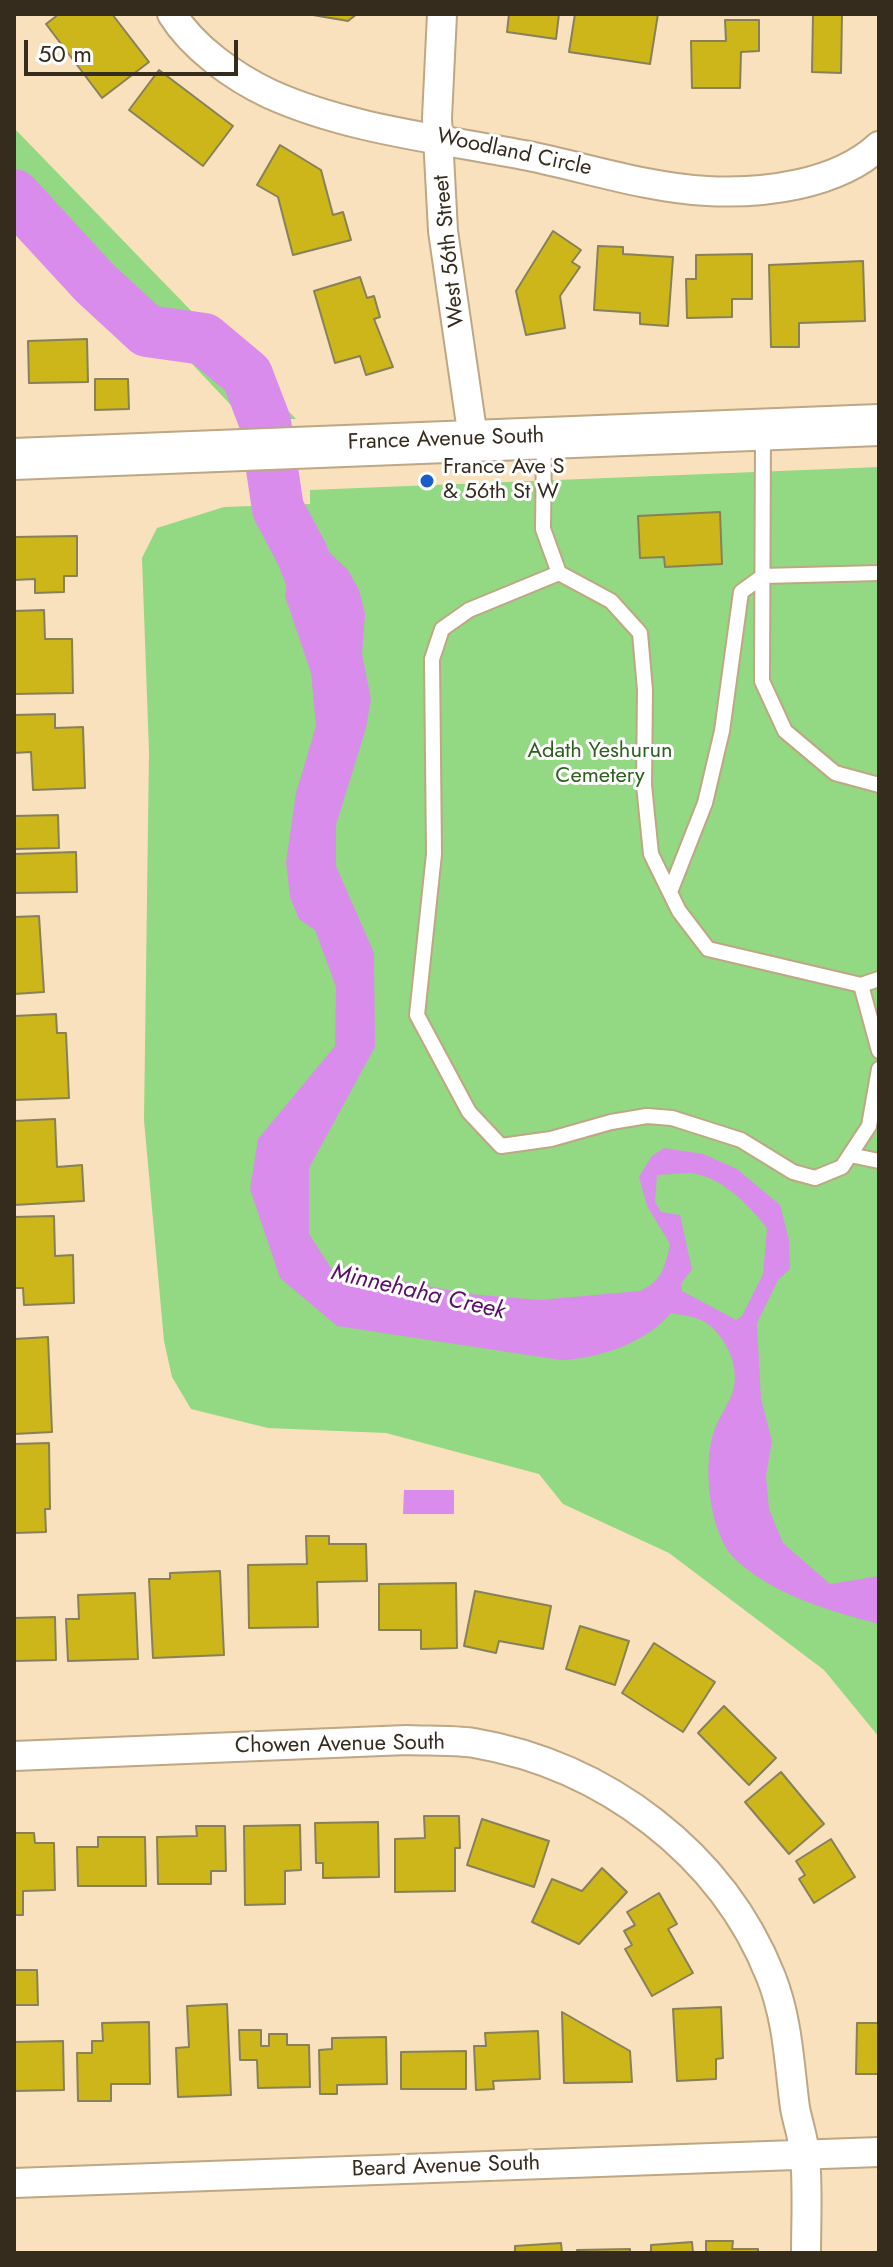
<!DOCTYPE html>
<style>
body{margin:0}
#map{position:relative;width:893px;height:2267px;overflow:hidden;background:#f8e1bc;font-family:Jost,sans-serif}
canvas{display:block}
.frame{position:absolute;inset:0;border:16px solid #352c1e;pointer-events:none}
.scale{position:absolute;left:24px;top:40px;width:214px;height:36px;box-sizing:border-box;border:4px solid #352c1e;border-top:0;padding-left:10px;font-size:24px;line-height:28px;white-space:nowrap;color:#352c1e;-webkit-text-stroke:6px #fff;paint-order:stroke}
</style>
<div id="map">
<canvas width="893" height="2267"></canvas>
<div class="frame"></div>
<div class="scale">50 m</div>
</div>
<script>
const g = document.querySelector('canvas').getContext('2d');
g.lineJoin = 'round';
function paint(path, color) { g.fillStyle = color; g.fill(path, 'evenodd'); }
function trace(path, color, width, dash) { g.strokeStyle = color; g.lineWidth = width; g.lineCap = dash ? 'butt' : 'round'; g.setLineDash(dash || []); g.stroke(path); }
function drawText(font, color, halo, rows, align = 'center') {
  g.font = font + ' Jost,sans-serif'; g.lineWidth = 6; g.setLineDash([]); g.textBaseline = 'middle'; g.strokeStyle = halo; g.fillStyle = color; for (const [text, x, y, turn = 0] of rows) {
    g.save(); g.translate(x, y); g.rotate((+turn || 0) * Math.PI / 180); g.textAlign = isNaN(turn) ? turn : align; if (halo) g.strokeText(text, 0, 0); g.fillText(text, 0, 0); g.restore();
  }
}
paint(new Path2D(`
 M14,128L296,419H244L14,175Z
 M879,467V1737L824,1670L669,1553L563,1504L539,1474L386,1433L268,1428L191,1409L172,1377L164,1341L144,1120L149,752L142,558L157,528L224,507L310,504V490Z`), '#93d882');
paint(new Path2D(`
 M306,539L329,552L348,570L359,590L365,614L362,654L371,699L366,728L336,825V866L374,953L375,1047L309,1168V1234L331,1268L470,1294L539,1300L640,1291C662,1281 665,1267 670,1244L647,1206L639,1177L652,1156L664,1148L703,1154L737,1169L780,1205L789,1240L790,1269L778,1280L757,1323L761,1399L772,1441L766,1476L769,1509L783,1543L830,1584L879,1576V1624C830,1611 773,1595 735,1559C709,1534 702,1464 714,1431C719,1416 731,1402 734,1387C739,1362 723,1331 701,1320C692,1316 680,1315 671,1313C646,1343 598,1359 560,1360L337,1326L280,1278L250,1189L258,1139L335,1046L336,987L315,930L299,919L290,897L286,862L296,793L316,726L311,673L285,596L291,556ZM688,1173C719,1174 748,1204 767,1228L763,1274L742,1316L736,1320L682,1291L681,1283L692,1270L680,1215L661,1212L655,1202L657,1175Z
 M404,1490H454V1514H403Z`), '#da8cec');
trace(new Path2D(`
 M14,195L95,283L147,331L204,339L247,375L265,422L278,509L302,554L325,613`), '#da8cec', 52);
const building = new Path2D(`
 M59,14H112L149,62L102,98L46,24Z
 M307,14H357L348,21Z
 M509,14H559L556,39L507,32Z
 M575,14H658L650,64L569,52Z
 M813,14H842L841,73L812,72Z
 M725,20H759V51L741,52L740,88H692L691,41H726Z
 M159,70L233,126L203,166L129,110Z
 M280,145L321,170L333,215L343,212L351,240L293,255L278,197L257,185Z
 M553,231L581,250L572,262L580,267L560,296L565,328L526,335L516,291Z
 M598,246L623,247V254L673,257L668,326L640,324V313L594,310Z
 M752,254V299H732V317L687,318L686,279H696V255Z
 M863,261L865,321L799,323V347H771L769,265Z
 M360,277L367,298L374,296L380,317L374,319L393,367L366,375L360,356L335,363L314,291Z
 M87,339L88,382L29,383L28,341Z
 M95,379H128L129,409L95,410Z
 M720,512L722,564L665,567L664,557L640,558L638,516Z
 M77,536V576H64V592L35,593V579L14,580V537Z
 M44,610L45,639H72L73,693L14,694V611Z
 M55,714V728L83,727L85,788L33,790L31,752L14,753V715Z
 M58,815L59,848L14,849V816Z
 M76,852L77,892L14,893V854Z
 M39,916L44,992L14,994V917Z
 M56,1014L57,1033H66L69,1098L14,1100V1016Z
 M55,1119L57,1167L82,1165L84,1201L14,1205V1121Z
 M54,1216L55,1256L73,1255L74,1303L24,1305L23,1288H14V1217Z
 M48,1337L52,1432L14,1434V1339Z
 M49,1443L50,1509H45L46,1532L15,1533L14,1444Z
 M306,1536H329V1544H366L367,1581L317,1582L318,1627L249,1628L248,1565L307,1564Z
 M220,1571L224,1655L153,1658L149,1579H170V1573Z
 M456,1583L457,1648L421,1649V1630H379V1584Z
 M475,1591L551,1606L543,1649L499,1641L496,1653L464,1646Z
 M135,1593L138,1659L68,1661L66,1619H79L78,1595Z
 M55,1617L56,1660L14,1661V1618Z
 M580,1626L629,1641L615,1685L566,1669Z
 M654,1643L715,1682L683,1732L622,1693Z
 M724,1706L776,1758L749,1785L698,1733Z
 M781,1772L824,1824L789,1854L745,1802Z
 M424,1816H459L460,1848H455V1891L395,1892V1839L425,1838Z
 M482,1819L549,1841L534,1887L467,1865Z
 M378,1822L379,1877L323,1878V1863H316L315,1823Z
 M300,1825L301,1870L285,1871V1904L245,1905L244,1826Z
 M196,1826H225L226,1871H211V1884H158L157,1837L197,1836Z
 M14,1833H34L35,1843H54L55,1890L23,1891V1915H14Z
 M98,1837H145L146,1886H78L77,1847H98Z
 M831,1839L855,1877L814,1903L799,1879L805,1875L796,1861Z
 M602,1868L627,1892L579,1944L532,1922L552,1879L582,1891Z
 M659,1893L677,1924L668,1929L693,1973L652,1996L625,1949L632,1945L624,1931L635,1925L627,1912Z
 M14,1970H37L38,2005H14Z
 M227,2004L231,2095L178,2097L176,2048L189,2047L187,2006Z
 M721,2007L723,2058L716,2059V2079L677,2081L673,2009Z
 M562,2012L630,2051L632,2082L564,2083Z
 M149,2022L150,2084H111V2101H78L77,2053H92V2041H103L102,2023Z
 M857,2023H879V2074H856Z
 M239,2030H261V2046H269V2034H287V2045H309L310,2087L258,2088L257,2060H240Z
 M538,2031L540,2079L493,2081L494,2089L476,2090L474,2046H486L485,2033Z
 M386,2037L387,2084L337,2085V2094H320L319,2050L332,2049V2038Z
 M63,2041L64,2090L14,2091V2042Z
 M466,2051V2089H401V2052Z
 M706,2241H733L732,2249H758V2253H706Z
 M692,2242L693,2253H651V2245Z
 M561,2243L562,2253H515V2246Z
 M630,2249V2253H577V2250Z`);
paint(building, '#cdb619');
trace(building, '#87805a', 2);
const service = new Path2D(`
 M763,431L762,681L785,731L835,773L879,785
 M544,441L543,529L559,573L611,601L640,633L645,690L644,785L651,854L679,911L708,949L861,985L879,1051
 M559,573L469,610L442,629L432,659L434,854L417,1015L469,1112L501,1146L551,1139L611,1122L647,1116L672,1118L741,1140L793,1172L815,1178L842,1167L869,1126L879,1069
 M670,892L705,803L722,731L741,592L763,576L879,573
 M861,985L879,979
 M850,1155L879,1161`);
const minor = new Path2D(`
 M172,14C193,48 234,77 270,94C350,130 443,139 529,156C587,168 648,188 707,191C763,194 837,185 879,146
 M442,14L437,118L443,231L473,438
 M14,1756L407,1740C429,1741 452,1740 474,1743C604,1765 722,1853 771,1977C788,2020 789,2063 795,2108C798,2124 804,2140 805,2156C808,2188 806,2221 806,2253
 M14,2183L879,2152`);
const secondary = new Path2D(`
 M14,459L879,425`);
trace(service, '#bda784', 18);
trace(minor, '#bda784', 32);
trace(secondary, '#bda784', 44);
trace(service, '#fff', 14);
trace(minor, '#fff', 28);
trace(secondary, '#fff', 40);
for (const [x, y, r, color] of [
 [427,481,8,"#195ec9"]
]) { const dot = new Path2D(); dot.arc(x, y, r, 0, 2 * Math.PI); g.fillStyle = color; g.fill(dot); trace(dot, '#fff', 3); }
drawText('22px', '#352c1e', '#fff', [
 ["Woodland Circle",514,153,12],
 ["West 56th Street",450,251,-96],
 ["France Avenue South",446,440,-2],
 ["Chowen Avenue South",340,1745,-1],
 ["Beard Avenue South",446,2167,-2]
]);
drawText('22px', '#352c1e', '#fff', [
 ["France Ave S",443,468],
 ["& 56th St W",443,493]
], 'left');
drawText('22px', '#2d601f', '#fff', [
 ["Adath Yeshurun",600,752],
 ["Cemetery",600,777]
]);
drawText('italic 24px', '#591068', '#fff', [
 ["Minnehaha Creek",418,1293,13]
]);
</script>
